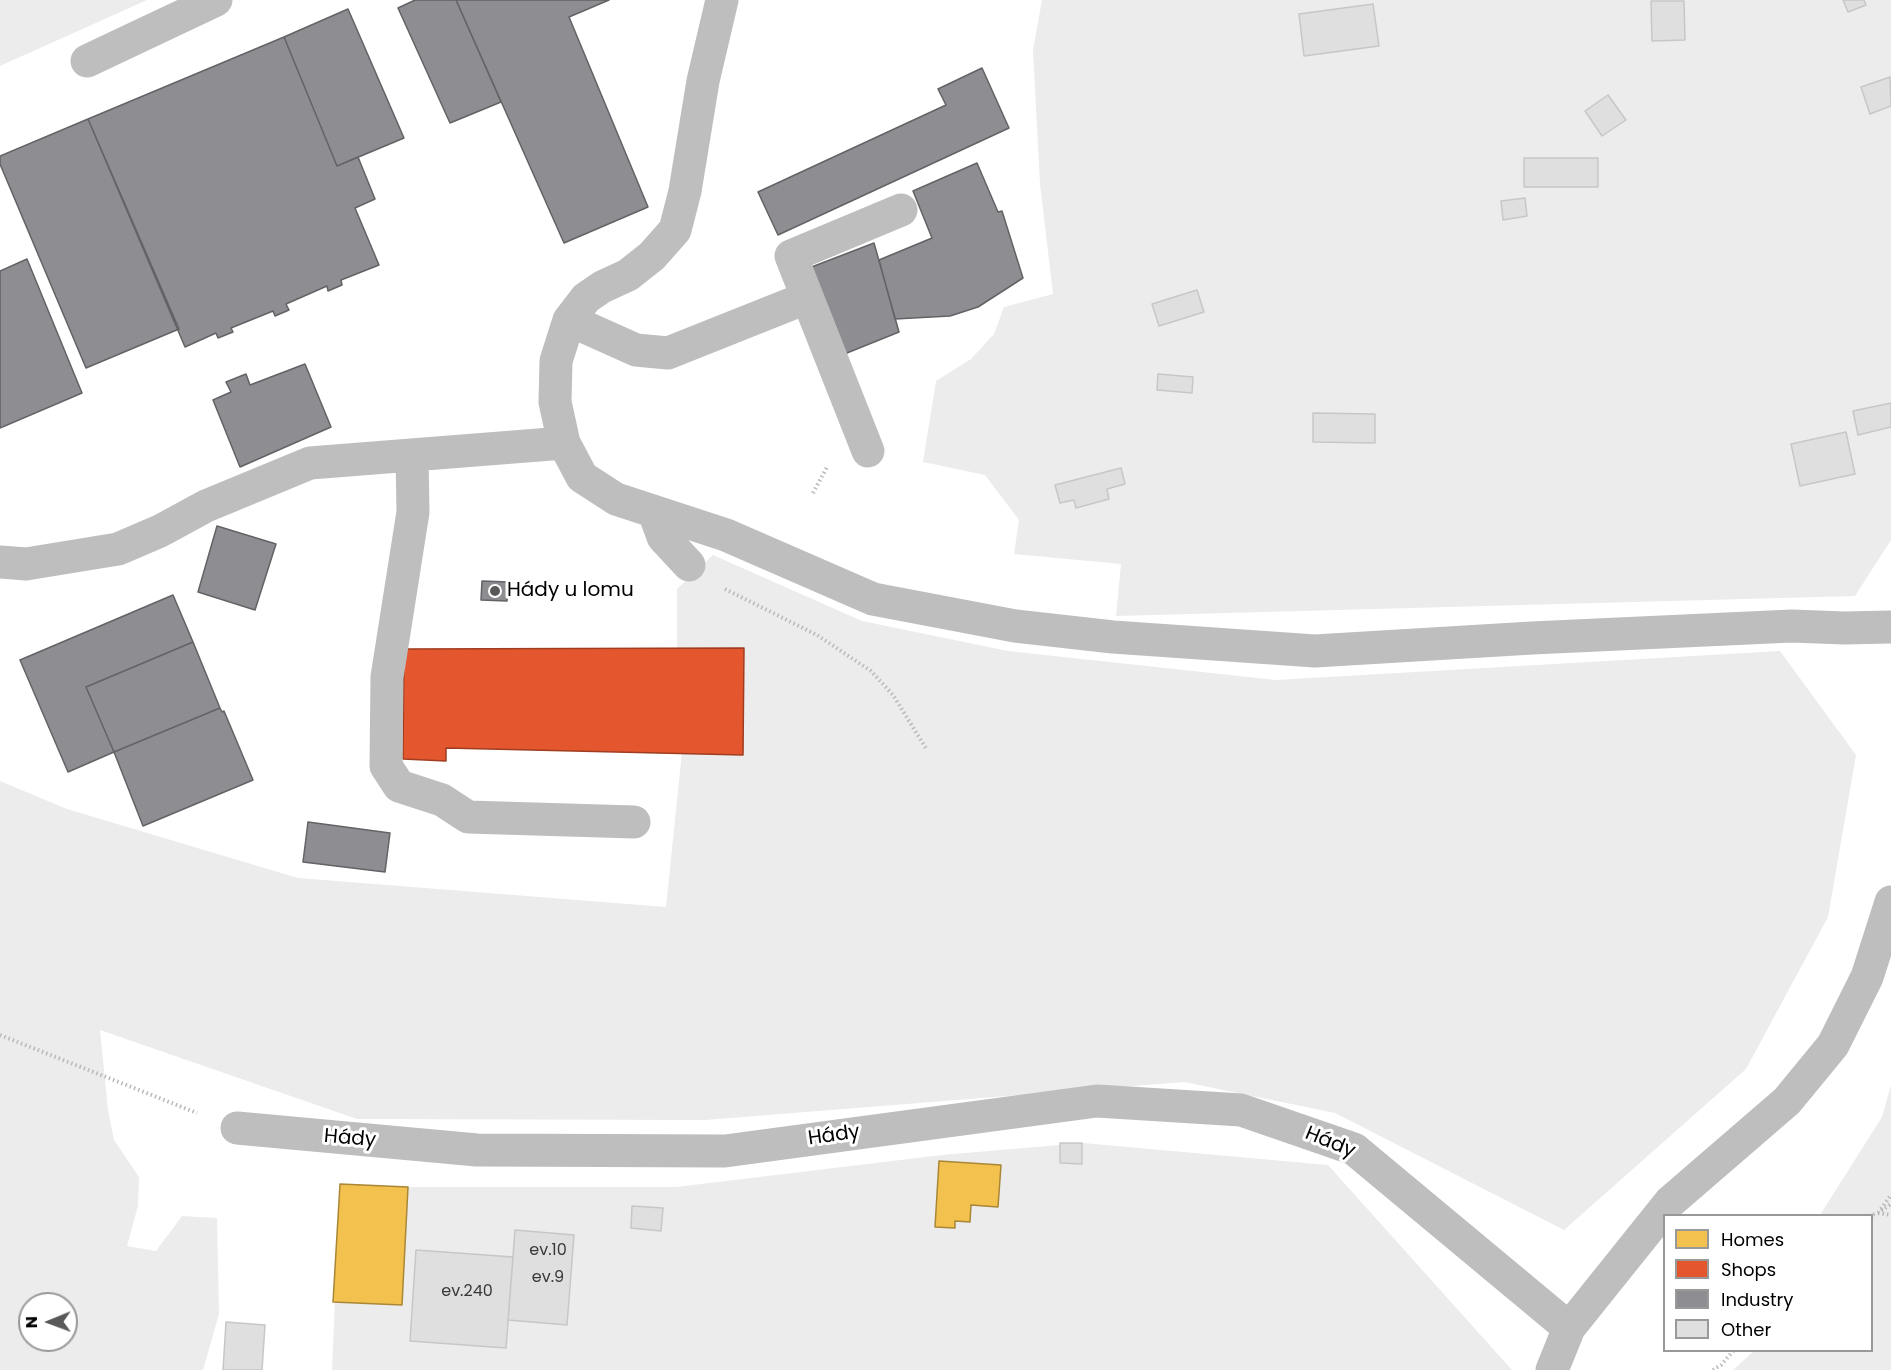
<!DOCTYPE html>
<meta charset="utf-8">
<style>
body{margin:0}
#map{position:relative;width:1891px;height:1370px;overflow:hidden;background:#fff;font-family:Poppins,sans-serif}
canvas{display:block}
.legend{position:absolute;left:1663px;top:1214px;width:210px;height:138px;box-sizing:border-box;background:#fff;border:2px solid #999;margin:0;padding:8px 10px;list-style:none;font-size:18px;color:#000}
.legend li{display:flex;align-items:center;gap:12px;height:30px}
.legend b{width:30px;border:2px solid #999}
.north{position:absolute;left:18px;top:1292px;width:60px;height:60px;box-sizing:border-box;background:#fff;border:2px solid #999;border-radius:50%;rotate:269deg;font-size:16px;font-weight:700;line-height:24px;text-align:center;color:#000}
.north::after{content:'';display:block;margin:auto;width:21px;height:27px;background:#595959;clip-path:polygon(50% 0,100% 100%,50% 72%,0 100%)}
</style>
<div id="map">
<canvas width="1891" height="1370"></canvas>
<ul class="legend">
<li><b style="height:16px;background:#f2c14e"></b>Homes</li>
<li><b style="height:16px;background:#e4572e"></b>Shops</li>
<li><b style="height:16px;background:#8d8d92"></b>Industry</li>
<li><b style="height:16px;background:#dfdfdf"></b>Other</li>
</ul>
<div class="north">N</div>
</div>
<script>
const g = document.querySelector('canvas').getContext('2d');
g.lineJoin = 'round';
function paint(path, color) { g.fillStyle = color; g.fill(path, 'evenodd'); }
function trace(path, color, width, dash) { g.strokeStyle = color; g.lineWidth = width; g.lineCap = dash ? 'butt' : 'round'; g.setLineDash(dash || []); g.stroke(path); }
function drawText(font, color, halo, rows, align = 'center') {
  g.font = font + ' Poppins,sans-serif'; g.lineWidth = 6; g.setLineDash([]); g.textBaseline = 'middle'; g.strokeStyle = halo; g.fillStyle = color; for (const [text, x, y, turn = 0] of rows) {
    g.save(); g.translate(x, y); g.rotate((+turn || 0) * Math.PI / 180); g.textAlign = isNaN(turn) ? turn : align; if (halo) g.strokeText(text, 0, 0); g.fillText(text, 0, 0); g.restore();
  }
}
paint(new Path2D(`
 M0,0H147L0,66Z
 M1042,0H1891V540L1855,596L1116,616L1121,564L1014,554L1019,520L985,475L923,462L936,381L971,359L994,334L1004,307L1053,294L1040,184L1033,50Z
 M713,555L862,621L1008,651L1276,680L1780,651L1856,755L1828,917L1746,1069L1564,1230L1335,1113L1184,1082L705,1120L357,1119L100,1030L108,1110L114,1140L139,1177L138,1206L127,1246L156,1251L182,1216L217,1218L219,1314L203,1370H0V781L67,809L298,878L666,907L682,752L743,754L744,648H677V589ZM30,1304H66V1340H30Z
 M1891,1085V1370H1733L1754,1351L1872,1350V1216L1820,1215L1882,1117Z
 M1083,1143L1328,1165L1512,1370H332L340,1184L408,1187H676L942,1155Z`), '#ececec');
const homes = new Path2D(`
 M939,1161L1001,1165L998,1207L971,1205L970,1222L955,1221V1228L935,1227Z
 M340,1184L408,1187L402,1305L333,1302Z`);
paint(homes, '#f2c14e');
trace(homes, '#a98737', 1.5);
const shops = new Path2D(`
 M744,648L743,755L446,748V761L403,759L404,649Z`);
paint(shops, '#e4572e');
trace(shops, '#a03d20', 1.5);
const industry = new Path2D(`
 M415,0H456L501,102L450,123L398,8Z
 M456,0H609L569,17L648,207L564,243Z
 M348,9L404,138L337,166L284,37Z
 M284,37L337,166L358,157L375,199L355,208L379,265L341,280L342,285L328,291L327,286L286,304L289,310L275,316L273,311L231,328L233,332L218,338L216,333L185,347L88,119Z
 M982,68L1009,128L778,235L758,192L946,105L938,89Z
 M88,119L179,329L86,368L0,164V156Z
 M977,163L998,212L1002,211L1023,278L978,307L950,316L895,319L879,260L932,238L913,191Z
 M874,243L899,332L837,357L809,268Z
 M27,259L82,393L0,428V271Z
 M305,364L331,427L240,467L213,400L231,392L226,382L246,374L250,385Z
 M217,526L276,544L255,610L198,592Z
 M482,581L509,582L507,601L481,600Z
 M173,595L193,642L86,687L114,752L68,772L20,660Z
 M193,642L220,708L114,752L86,687Z
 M220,708L222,712L224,711L253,780L143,826L114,752Z
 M308,822L390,833L385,872L303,862Z`);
paint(industry, '#8d8d92');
trace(industry, '#636366', 1.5);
const building = new Path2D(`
 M1843,0H1864L1866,5L1848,12Z
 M1651,1H1684L1685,40L1652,41Z
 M1373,4L1379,46L1304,56L1299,14Z
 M1890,77L1891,106L1870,114L1861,87Z
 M1608,95L1626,120L1602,136L1585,111Z
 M1524,158H1598V187H1524Z
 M1525,198L1527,216L1503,220L1501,201Z
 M1197,290L1204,312L1159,326L1152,304Z
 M1158,374L1193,377L1192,393L1157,390Z
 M1891,403V427L1858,435L1853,411Z
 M1313,413L1375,414V443L1313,442Z
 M1846,432L1855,474L1800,486L1791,444Z
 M1121,468L1125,484L1107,489L1109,499L1076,508L1074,500L1060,503L1055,485Z
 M1060,1143H1082V1164L1060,1163Z
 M632,1206L663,1208L661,1231L631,1228Z
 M515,1230L574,1235L567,1325L508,1320Z
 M416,1250L513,1257L506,1348L410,1341Z
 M226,1322L265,1325L262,1370H223Z`);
paint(building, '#dfdfdf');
trace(building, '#c7c7c7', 1.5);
trace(new Path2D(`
 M813,493L827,467
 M725,589L817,635L871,671L893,695L927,750
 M0,1035L197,1113
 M1881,1209L1891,1195
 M1878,1213L1891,1215
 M1869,1216L1878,1213L1891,1204
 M1713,1370L1721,1365L1734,1350`), '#b9b9b9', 4, [1.5, 3]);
trace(new Path2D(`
 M87,61L216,0
 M569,320L636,350L668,353L806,298
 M564,443L555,402L556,361L569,320L586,298L602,287L628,275L652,256L675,230L685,191L703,81L722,0
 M868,451L791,256L901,210
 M412,455L413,512L387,677L386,766L399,786L442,800L468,817L634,822
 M654,512L663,537L689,565
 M0,562L26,564L118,549L160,531L206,506L310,463L564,443L582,477L616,499L726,535L873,599L1015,626L1113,637L1315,651L1532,638L1792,626L1844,628L1891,627
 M237,1128L477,1150L725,1151L1097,1101L1241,1110L1354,1149L1569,1328
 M1552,1370L1569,1328L1670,1202L1787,1101L1833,1045L1867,977L1891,902`), '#bebebe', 33);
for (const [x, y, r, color] of [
 [495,591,6,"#595959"]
]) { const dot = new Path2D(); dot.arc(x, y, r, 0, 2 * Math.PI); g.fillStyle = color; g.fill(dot); trace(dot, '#fff', 2); }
drawText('16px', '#383838', null, [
 ["ev.10",548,1251],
 ["ev.9",548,1278],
 ["ev.240",467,1292]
]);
drawText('20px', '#000', '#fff', [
 ["Hády u lomu",507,591]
], 'left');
drawText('20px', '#000', '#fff', [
 ["Hády",834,1136,-8],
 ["Hády",350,1139,5],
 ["Hády",1330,1143,22]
]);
</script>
